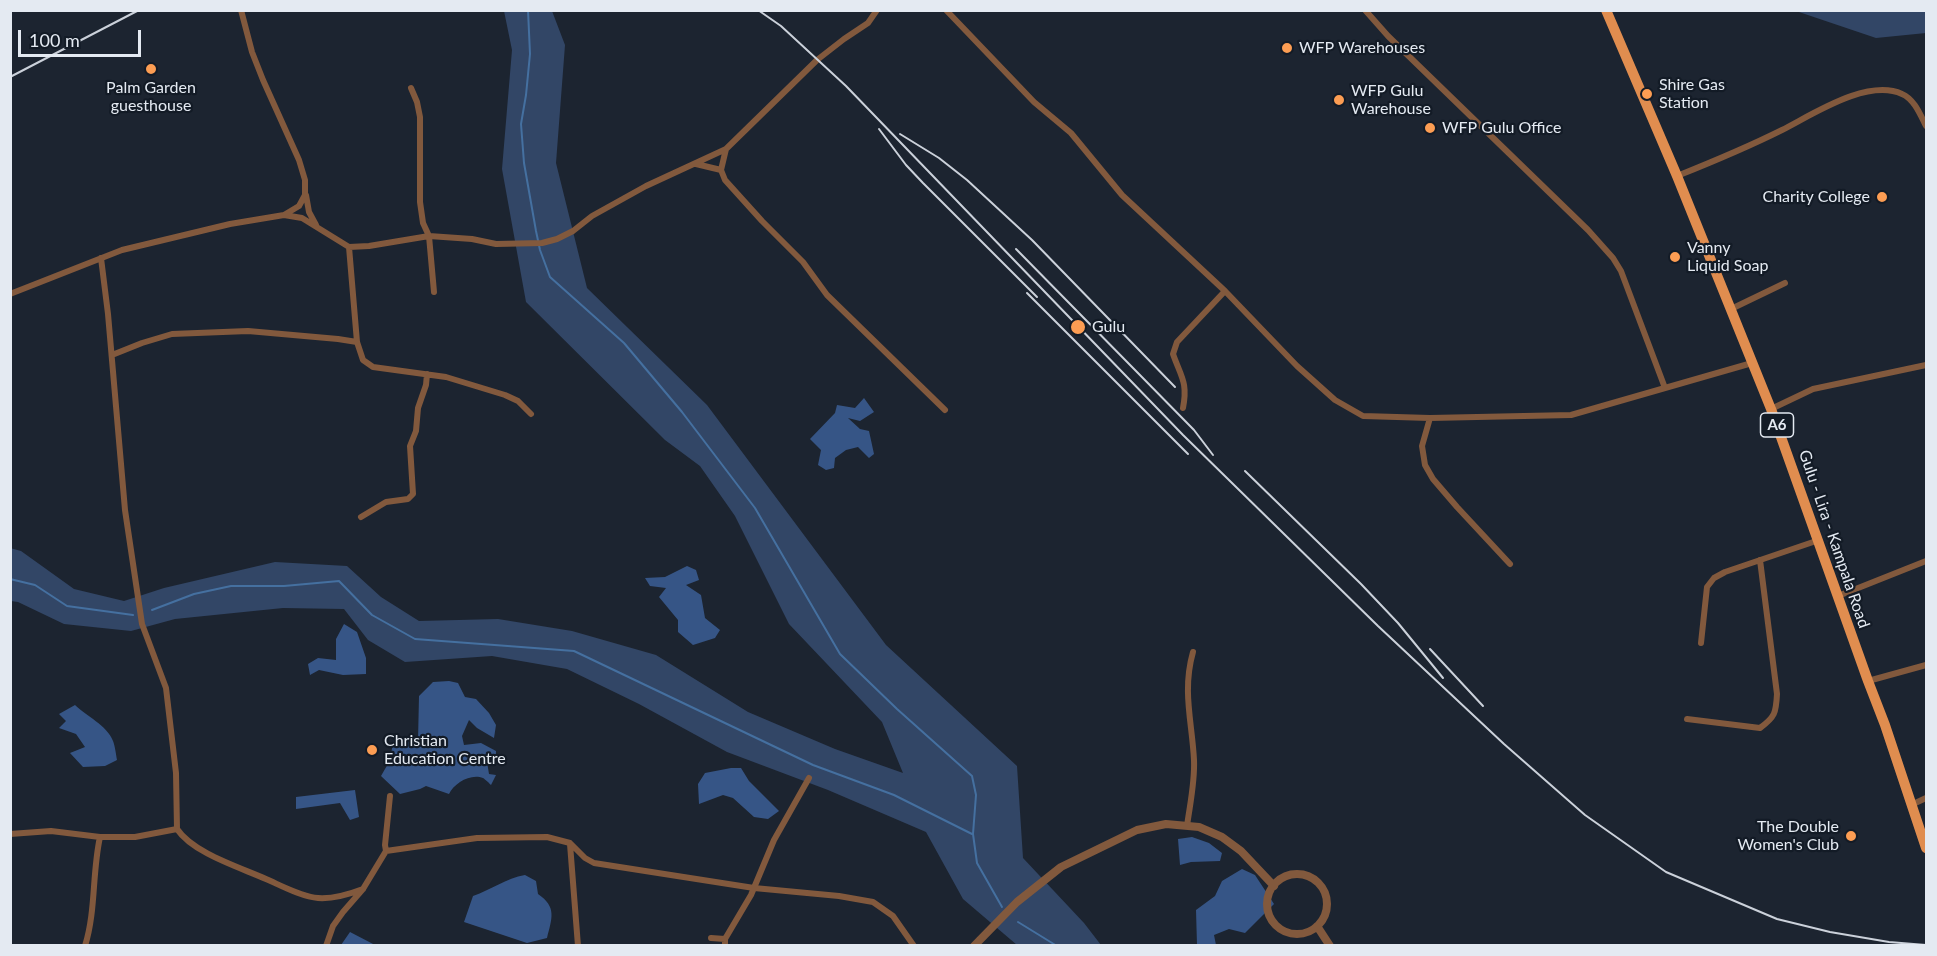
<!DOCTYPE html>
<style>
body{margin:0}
#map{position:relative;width:1937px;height:956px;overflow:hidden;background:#1c2430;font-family:Lato,sans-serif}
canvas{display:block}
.frame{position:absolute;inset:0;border:12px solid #e4eaf2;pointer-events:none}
.scale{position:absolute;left:18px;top:30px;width:123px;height:27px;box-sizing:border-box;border:3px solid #e4eaf2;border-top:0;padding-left:8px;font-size:18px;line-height:21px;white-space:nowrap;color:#e4eaf2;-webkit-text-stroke:4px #131b26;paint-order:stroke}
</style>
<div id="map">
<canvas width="1937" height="956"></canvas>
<div class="frame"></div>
<div class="scale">100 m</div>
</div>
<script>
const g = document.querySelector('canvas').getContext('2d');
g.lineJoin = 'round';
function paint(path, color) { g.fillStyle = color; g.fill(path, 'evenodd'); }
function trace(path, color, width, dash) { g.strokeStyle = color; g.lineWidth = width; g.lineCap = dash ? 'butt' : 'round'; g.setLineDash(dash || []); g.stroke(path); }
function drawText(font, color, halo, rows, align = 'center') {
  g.font = font + ' Lato,sans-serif'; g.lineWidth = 4.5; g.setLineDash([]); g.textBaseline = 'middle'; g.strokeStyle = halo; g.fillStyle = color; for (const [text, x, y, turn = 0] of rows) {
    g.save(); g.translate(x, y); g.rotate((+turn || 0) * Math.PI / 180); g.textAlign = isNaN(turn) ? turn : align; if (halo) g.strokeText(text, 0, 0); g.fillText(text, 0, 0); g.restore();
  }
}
paint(new Path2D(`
 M504,11H552L565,45L556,163L587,288L707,405L886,645L1017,766L1023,858L1084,923L1101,945H1017L963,899L926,832L828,790L727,752L639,704L567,669L492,656L405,662L368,640L344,609L283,608L175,619L131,631L64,624L18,602L11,601L10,548L21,551L74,589L124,601L164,588L275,562L347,566L381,597L419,621L498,619L572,631L656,655L748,712L835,749L903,773L882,722L789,624L735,516L700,466L665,440L526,302L502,169L512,50Z
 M1796,11H1926V33L1876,38Z`), '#324666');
paint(new Path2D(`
 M864,398L874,412L860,421L848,418L860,429L869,431L874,454L869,458L858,447L846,450L835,458L834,468L826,470L818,465L821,450L810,439L835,413L837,405L855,408Z
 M687,566L696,570L699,580L686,585L701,595L705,618L720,630L715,638L693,645L678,632V620L659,597L666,588L650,586L645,578L665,577Z
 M344,624L357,632L366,658V674L343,675L319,670L310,675L308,664L318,658L336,660V639Z
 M449,681L458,683L465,697L476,699L489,713L496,725L494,738L477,728L469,720L462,736L464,745L481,743L496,751V762H487L489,774L496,775L491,785C490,784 485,779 483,778C471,773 454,783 449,794L426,786L420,789L400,794L381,776L389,762L394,740L418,741L419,696L433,682Z
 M75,705C86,716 107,725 113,741C115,746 116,754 117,760L105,766L83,767L70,753L85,747L76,734L59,728L66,721L59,714Z
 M731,768H741L749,781L779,811L768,819L754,817L733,798L723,795L699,804L698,784L705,773Z
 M355,790L359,817L350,820L340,803L296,809V797Z
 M1192,837L1209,843L1222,853L1220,861L1191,862L1180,865L1178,839Z
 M1242,869L1255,875L1274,904L1245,933L1229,929L1214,935L1216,945H1197L1196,910L1215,896L1222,881Z
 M525,875L536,881L538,894C557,907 552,918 547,938L527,943L464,922L473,896C491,890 506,878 525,875Z
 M350,932L375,945H341Z`), '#365586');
trace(new Path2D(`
 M528,10L530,54L526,95L521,124L524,163L536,231L540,250L550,277L624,343L682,412L755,508L840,654L897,709L972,776L976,795L973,834L977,863L1002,907
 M10,579L35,585L67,606L133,615
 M152,610L194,594L231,586H284L339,581L372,615L415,639L574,651L813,765L894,795L972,834
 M1018,922L1057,946`), '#4570a0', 2);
trace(new Path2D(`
 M946,10L1034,102L1071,133L1122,195L1225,291L1297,366L1335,400L1363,416L1430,418L1571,415L1752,363
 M1365,10L1388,36L1588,230L1613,258L1621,271L1665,388
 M411,88L417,102L420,117V202L423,223L429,236L434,292
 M696,164L721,170L725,180L762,221L803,262L827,295L945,410
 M721,170L726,149
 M1677,176C1712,162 1748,147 1782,130C1812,115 1867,78 1902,94C1914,99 1920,114 1926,126
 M306,195L309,212L316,225
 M284,215L302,218L349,247L369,246L429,236L472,239L496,244L542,243L557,239L573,231L592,216L646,186L726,149L817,60L844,39L868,23L877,10
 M349,247L357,342L363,360L373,367L446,377L505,395L518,401L531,414
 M101,258L108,314L125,510L142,624L166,688L176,773L177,829C193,853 239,867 266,879C280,885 302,897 318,898C332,899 350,894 363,889
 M10,294L122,250L230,224L284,215L299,206L305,195V180L299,160L263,80L252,52L241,10
 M1731,309L1785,283
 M112,355L142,343L172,334L248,331L338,339L357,342
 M1183,408C1188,382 1181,377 1173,354L1177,342L1225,291
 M1771,409L1813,389L1926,365
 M1430,418L1422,446L1425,465L1433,479L1457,507L1510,564
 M361,517L386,502L408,499L413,494L410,446L416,431L418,408L426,385L427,374
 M1838,596L1926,561
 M1701,643L1707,587L1714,578L1725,572L1819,540
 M1868,681L1926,665
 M1687,719L1760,728C1775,717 1776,713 1777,694L1760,560
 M1911,805L1926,798
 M1187,826C1190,804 1195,782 1194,760C1192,721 1182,691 1193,652
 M10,834L51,831L100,837
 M570,844L578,946
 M386,851L477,838L547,837L570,843L585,858L594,863L754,888L839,896L873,902L893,916L914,946
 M711,938L725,939V946
 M725,939L751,895L774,840L809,778
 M85,946C96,911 92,873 100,837H135L177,829
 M326,946L333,926L343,912L363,889L386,851L385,845L390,796`), '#82593d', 6);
trace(new Path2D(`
 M1267 904a30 30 0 1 1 60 0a30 30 0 1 1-60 0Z
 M1317,926L1330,946
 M974,946L1017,902L1061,867L1137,830L1166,824L1199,827L1222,837L1241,851L1274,886`), '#82593d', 8);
trace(new Path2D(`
 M1606,10L1677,176L1771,409L1868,681L1885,725L1926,848`), '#e08d4f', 10);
trace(new Path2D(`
 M758,10L781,26L846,86L1183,435L1378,626L1504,744L1585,815L1666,872L1777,919L1830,932L1889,942L1926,945
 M10,77L139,10
 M879,129L906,165L923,183L1037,297
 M900,134L939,158L967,180L1032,240L1175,387
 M1016,249L1194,430L1213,455
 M1027,293L1188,454
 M1245,471L1361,584L1398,623L1443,678
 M1430,649L1483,706`), '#cbd1da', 2);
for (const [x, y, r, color] of [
 [1287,48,6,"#fc9d53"],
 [151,69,6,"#fc9d53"],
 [1647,94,6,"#fc9d53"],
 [1339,100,6,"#fc9d53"],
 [1430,128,6,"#fc9d53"],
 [1882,197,6,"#fc9d53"],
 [1675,257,6,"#fc9d53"],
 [1078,327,8,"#fc9d53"],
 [372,750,6,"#fc9d53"],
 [1851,836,6,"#fc9d53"]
]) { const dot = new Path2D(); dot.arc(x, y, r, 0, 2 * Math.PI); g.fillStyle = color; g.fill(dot); trace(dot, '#131b26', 2); }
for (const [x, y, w] of [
 [1777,425,33]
]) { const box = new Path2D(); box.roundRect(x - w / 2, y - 12, w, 24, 4.5); g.fillStyle = '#131b26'; g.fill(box); trace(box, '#e4eaf2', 1.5); }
drawText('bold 15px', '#e4eaf2', null, [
 ["A6",1777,425]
]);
drawText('16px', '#e4eaf2', '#131b26', [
 ["WFP Warehouses",1299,48],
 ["Shire Gas",1659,85],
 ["Station",1659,103],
 ["Palm Garden",151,88,"center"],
 ["guesthouse",151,106,"center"],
 ["WFP Gulu",1351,91],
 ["Warehouse",1351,109],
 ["WFP Gulu Office",1442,128],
 ["Charity College",1870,197,"right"],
 ["Vanny",1687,248],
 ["Liquid Soap",1687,266],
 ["Gulu",1092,327],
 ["Christian",384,741],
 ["Education Centre",384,759],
 ["The Double",1839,827,"right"],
 ["Women's Club",1839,845,"right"]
], 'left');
drawText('16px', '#e4eaf2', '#131b26', [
 ["Gulu - Lira - Kampala Road",1834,539,71]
]);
</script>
